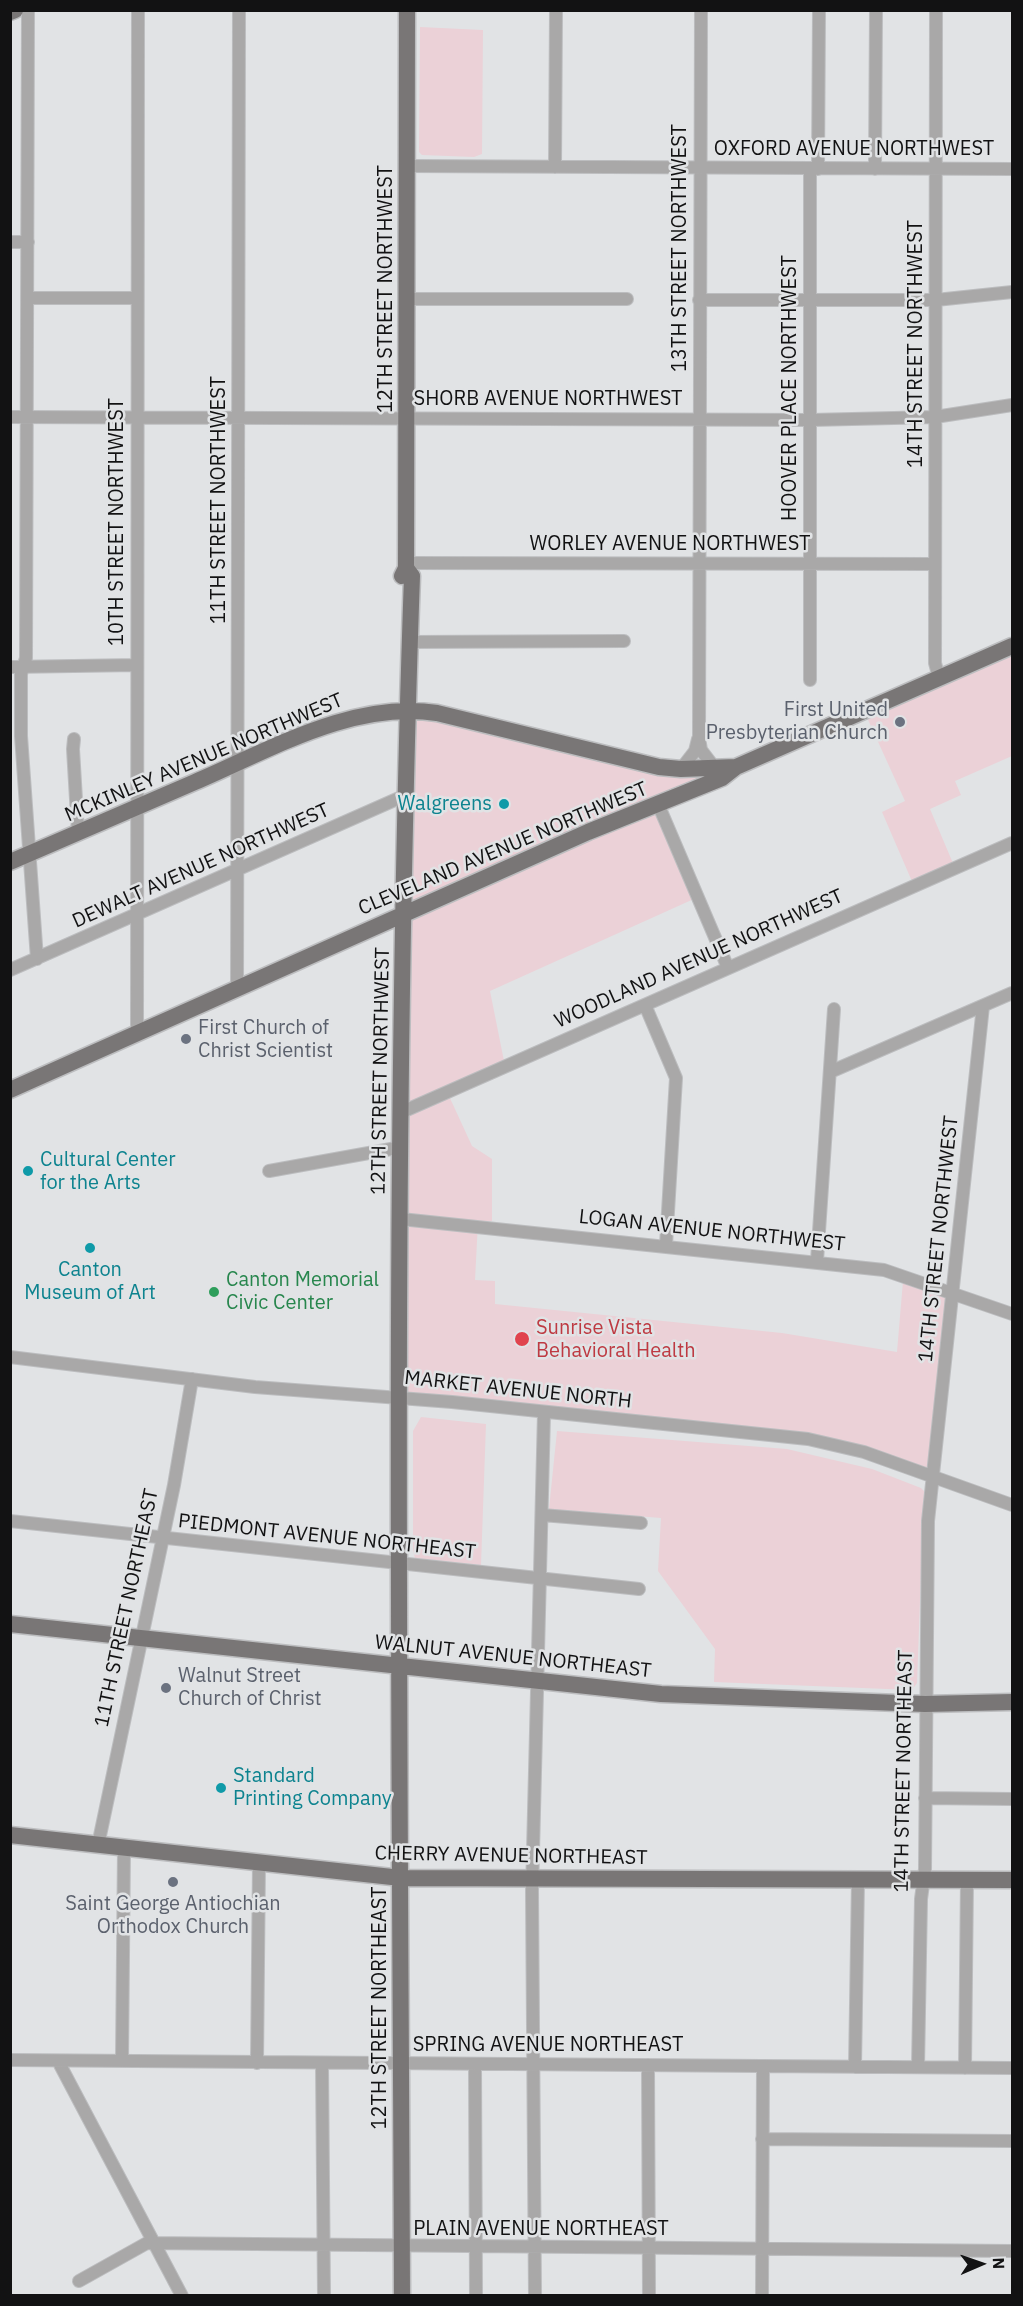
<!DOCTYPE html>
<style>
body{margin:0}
#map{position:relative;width:1023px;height:2306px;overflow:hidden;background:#e1e3e5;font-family:"IBM Plex Sans",sans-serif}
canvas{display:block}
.frame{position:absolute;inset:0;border:12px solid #121213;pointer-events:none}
.north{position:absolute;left:951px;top:2234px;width:60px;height:60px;-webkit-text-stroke:4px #e1e3e5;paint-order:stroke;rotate:88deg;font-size:16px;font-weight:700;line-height:24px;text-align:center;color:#121213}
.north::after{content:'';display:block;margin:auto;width:21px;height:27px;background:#121213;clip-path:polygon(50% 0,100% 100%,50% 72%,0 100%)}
</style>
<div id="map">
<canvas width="1023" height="2306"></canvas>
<div class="frame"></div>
<div class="north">N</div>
</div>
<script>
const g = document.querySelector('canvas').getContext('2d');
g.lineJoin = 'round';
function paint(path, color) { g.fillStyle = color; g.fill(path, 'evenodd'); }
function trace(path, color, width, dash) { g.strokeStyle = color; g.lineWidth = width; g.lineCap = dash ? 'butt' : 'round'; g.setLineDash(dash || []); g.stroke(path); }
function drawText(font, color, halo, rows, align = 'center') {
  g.font = font + ' "IBM Plex Sans",sans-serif'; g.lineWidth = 5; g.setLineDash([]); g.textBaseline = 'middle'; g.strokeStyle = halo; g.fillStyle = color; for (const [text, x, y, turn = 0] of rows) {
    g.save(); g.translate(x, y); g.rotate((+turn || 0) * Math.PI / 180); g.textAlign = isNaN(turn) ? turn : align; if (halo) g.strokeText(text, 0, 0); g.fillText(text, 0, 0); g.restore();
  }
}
paint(new Path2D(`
 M420,27L483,30L482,154L474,157L422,155L419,152Z
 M1012,646V756L955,781L961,795L930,809L955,868L914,886L882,812L905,801L864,711Z
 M412,716L711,774L654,800L696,898L490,991L506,1071L449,1096L472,1146L492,1159V1221L478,1222L475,1280L495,1281V1304L782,1333L897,1352L903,1281L947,1296L928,1471L838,1440L403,1393Z
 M421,1417L486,1424L481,1565L415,1558L413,1551V1431Z
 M557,1431L787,1449L872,1469L921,1488L924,1491L917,1683L912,1690L714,1682L715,1649L658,1571L661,1518L549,1509Z`), '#ebd1d7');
const minor = new Path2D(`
 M28,10L26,658L21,674V736L37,959
 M701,10L699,738L701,750L714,767
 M936,10L935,663L939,678
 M407,166L1012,169
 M555,167L556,10
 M818,169L819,10
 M875,169L876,10
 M10,242H28
 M28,298H137
 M407,299H627
 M699,300H936L1012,292
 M10,417L811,420L935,417L1012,405
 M406,563L935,564
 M410,642L624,641
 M10,667L137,665
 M810,680V169
 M74,739L73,749L78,833
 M681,769L695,751L698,739
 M658,804L728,968
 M10,970L406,795
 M237,989L239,10
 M645,1005L676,1078L666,1245
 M137,1033L138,10
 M830,1072L1012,993
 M402,1112L1012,843
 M269,1171L402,1147
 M401,1219L884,1270L1012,1314
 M817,1261L834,1009
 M10,1357L255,1387L452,1402L808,1439L864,1452L1012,1505
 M542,1515L641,1523
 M10,1521L639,1589
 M925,1798L1012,1799
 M98,1845L174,1485L192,1379
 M10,2060L1012,2068
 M58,2061L182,2296
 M122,2061L124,1848
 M257,2063L259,1862
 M322,2063L324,2296
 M475,2064L476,2296
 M648,2065L649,2296
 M855,2067L858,1880
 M918,2067L921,1899L925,1869L928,1521L983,1006
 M965,2068L967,1880
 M762,2139L1012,2141
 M79,2281L147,2243L1012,2251
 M535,2296L532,1891L544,1413
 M762,2296L763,2066`);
const major = new Path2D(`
 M10,12L15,10
 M402,576L406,568L407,10
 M10,862C72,835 133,809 195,782C270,750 353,700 437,713L659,767L681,769L736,767
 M10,1090L588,832L722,778L736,767L1012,646
 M10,1624L661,1694L925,1704L1012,1702
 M10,1835L401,1878L1012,1880
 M402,2296C400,1723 392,1149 412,576L406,568`);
trace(minor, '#bcbdbf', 14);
trace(major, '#bcbdbf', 19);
trace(minor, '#a9a8a8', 12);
trace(major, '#797676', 16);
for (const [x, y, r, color] of [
 [900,722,6,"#6b7280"],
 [504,804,6,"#0f9aa8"],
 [186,1039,6,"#6b7280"],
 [28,1171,6,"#0f9aa8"],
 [90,1248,6,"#0f9aa8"],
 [214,1292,6,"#2e9e5b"],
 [522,1339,8,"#e0444e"],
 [166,1688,6,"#6b7280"],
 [221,1788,6,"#0f9aa8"],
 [173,1882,6,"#6b7280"]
]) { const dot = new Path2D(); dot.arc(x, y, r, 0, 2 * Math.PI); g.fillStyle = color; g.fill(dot); trace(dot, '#e1e3e5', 2); }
drawText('20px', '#121213', '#e1e3e5', [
 ["OXFORD AVENUE NORTHWEST",854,149],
 ["13TH STREET NORTHWEST",680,248,-90],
 ["12TH STREET NORTHWEST",386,289,-90],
 ["14TH STREET NORTHWEST",916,344,-90],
 ["HOOVER PLACE NORTHWEST",790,388,-90],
 ["SHORB AVENUE NORTHWEST",548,399],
 ["11TH STREET NORTHWEST",219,500,-90],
 ["10TH STREET NORTHWEST",117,522,-90],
 ["WORLEY AVENUE NORTHWEST",670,544],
 ["MCKINLEY AVENUE NORTHWEST",204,758,-23],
 ["CLEVELAND AVENUE NORTHWEST",503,849,-23],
 ["DEWALT AVENUE NORTHWEST",201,866,-24],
 ["WOODLAND AVENUE NORTHWEST",699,959,-24],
 ["12TH STREET NORTHWEST",381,1071,-89],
 ["LOGAN AVENUE NORTHWEST",712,1231,6],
 ["14TH STREET NORTHWEST",939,1239,-84],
 ["MARKET AVENUE NORTH",518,1390,6],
 ["PIEDMONT AVENUE NORTHEAST",327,1537,6],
 ["11TH STREET NORTHEAST",127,1608,-78],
 ["WALNUT AVENUE NORTHEAST",513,1657,6],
 ["14TH STREET NORTHEAST",904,1771,-89],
 ["CHERRY AVENUE NORTHEAST",511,1856,1],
 ["12TH STREET NORTHEAST",380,2008,-90],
 ["SPRING AVENUE NORTHEAST",548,2045],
 ["PLAIN AVENUE NORTHEAST",541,2229]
]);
drawText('20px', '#5b616d', '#e1e3e5', [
 ["First United",888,710,"right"],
 ["Presbyterian Church",888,733,"right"],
 ["First Church of",198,1028],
 ["Christ Scientist",198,1051],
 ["Walnut Street",178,1676],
 ["Church of Christ",178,1699],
 ["Saint George Antiochian",173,1904,"center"],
 ["Orthodox Church",173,1927,"center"]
], 'left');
drawText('20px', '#0d838f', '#e1e3e5', [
 ["Walgreens",492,804,"right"],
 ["Cultural Center",40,1160],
 ["for the Arts",40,1183],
 ["Canton",90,1270,"center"],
 ["Museum of Art",90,1293,"center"],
 ["Standard",233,1776],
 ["Printing Company",233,1799]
], 'left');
drawText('20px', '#27864d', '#e1e3e5', [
 ["Canton Memorial",226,1280],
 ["Civic Center",226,1303]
], 'left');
drawText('20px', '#be3a42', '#e1e3e5', [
 ["Sunrise Vista",536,1328],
 ["Behavioral Health",536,1351]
], 'left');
</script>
